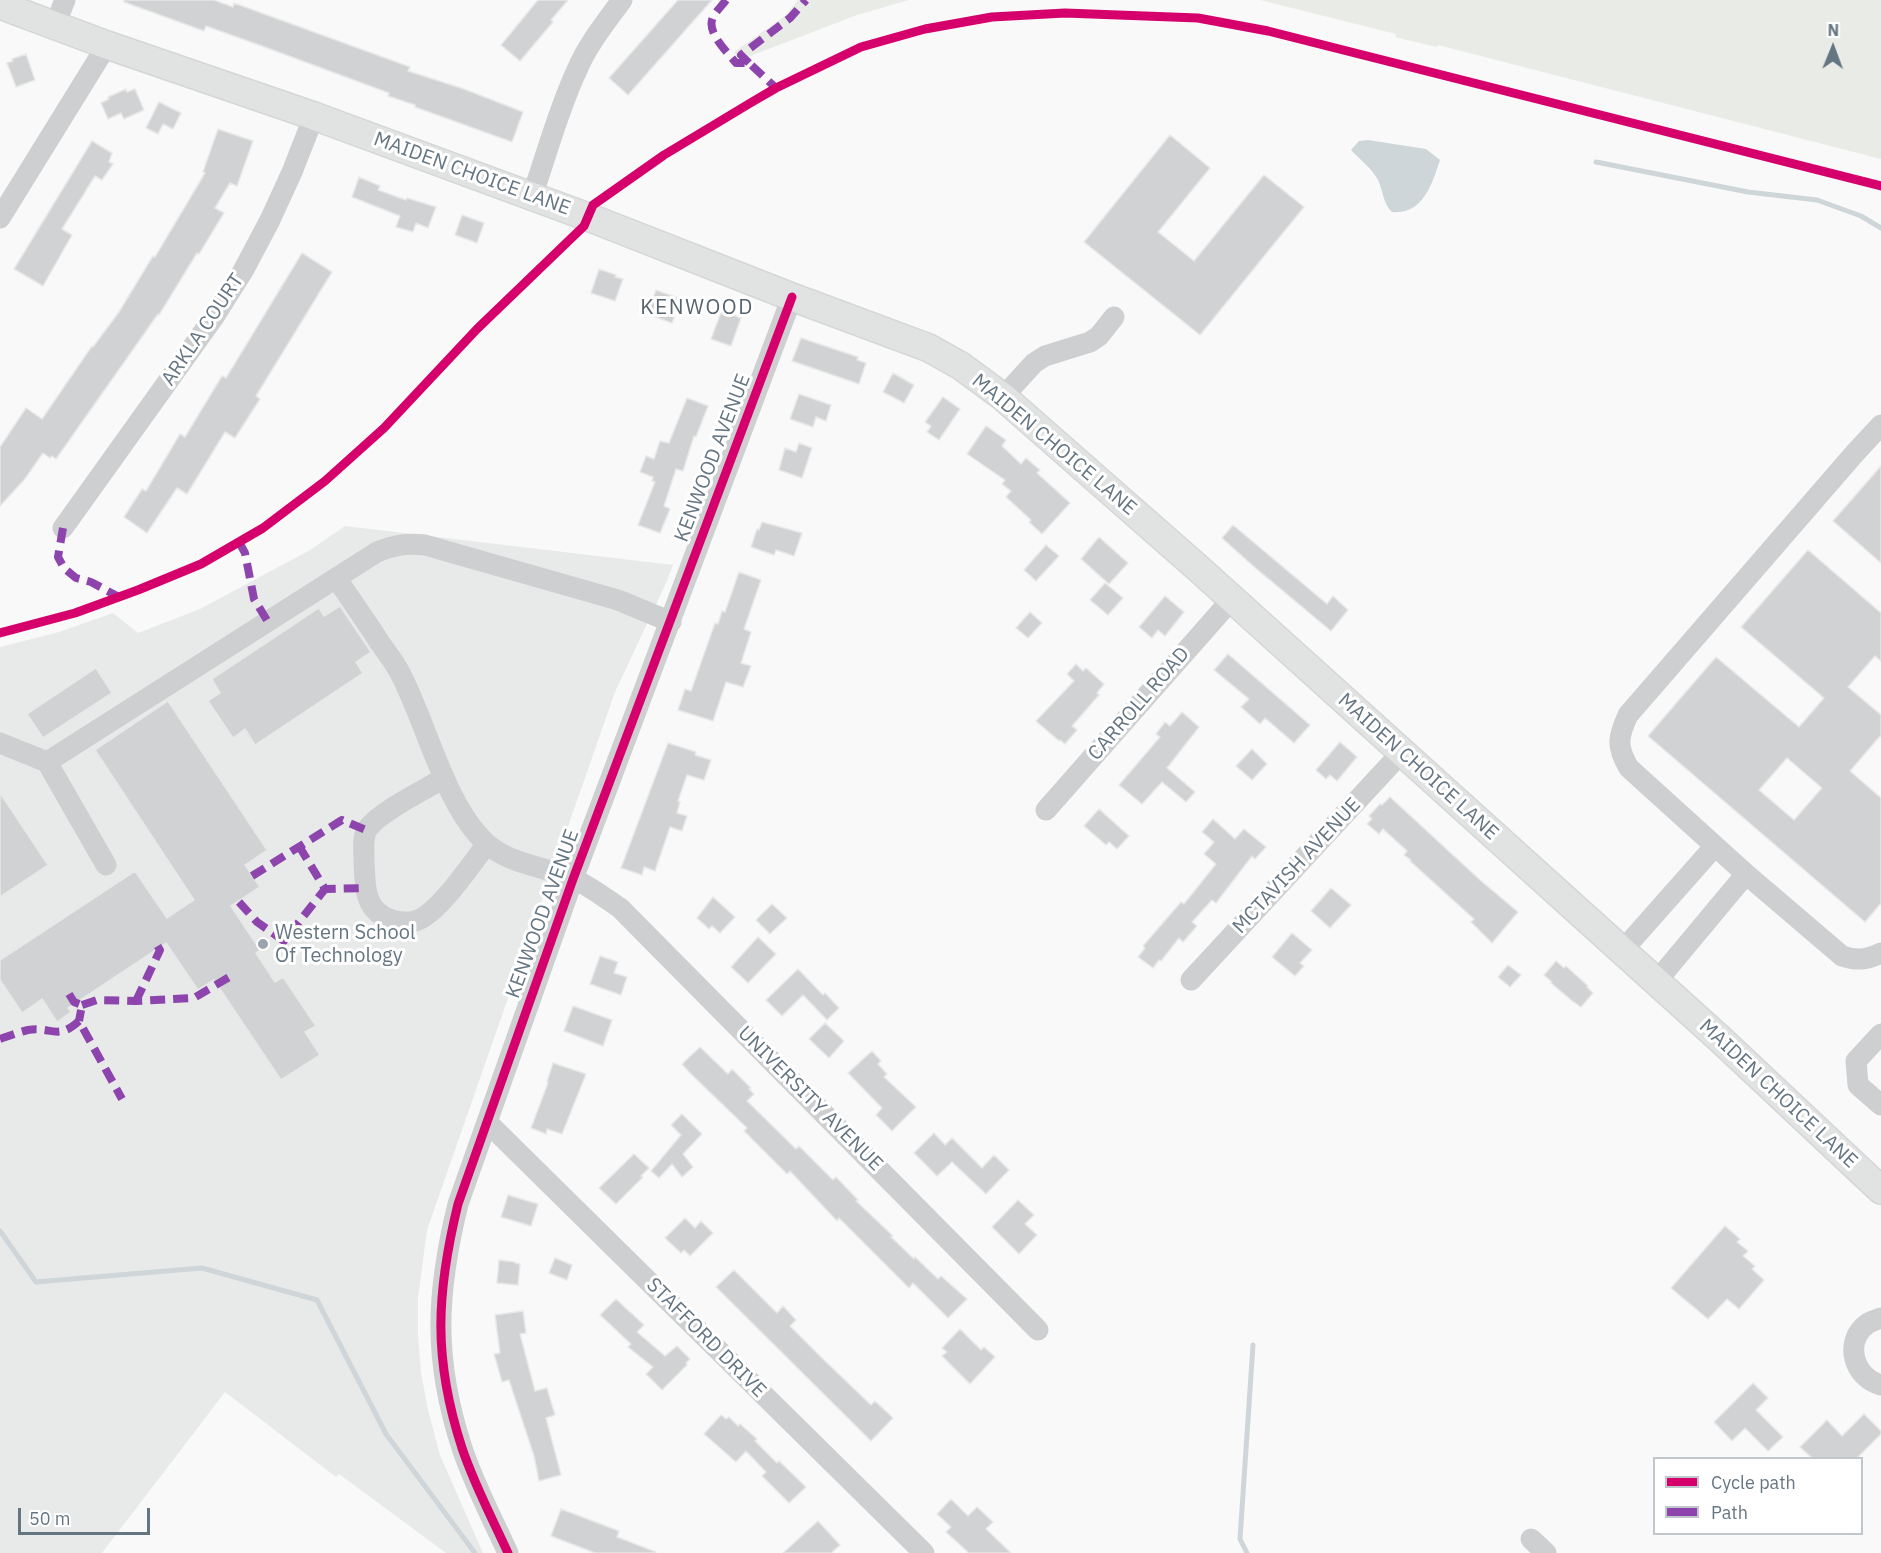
<!DOCTYPE html>
<style>
body{margin:0}
#map{position:relative;width:1881px;height:1553px;overflow:hidden;background:#f9f9f9;font-family:"IBM Plex Sans",sans-serif}
canvas{display:block}
.legend{position:absolute;left:1653px;top:1457px;width:210px;height:78px;box-sizing:border-box;background:#fff;border:2px solid #c1c8cd;margin:0;padding:8px 10px;list-style:none;font-size:18px;color:#657683}
.legend li{display:flex;align-items:center;gap:12px;height:30px}
.legend b{width:30px;border:2px solid #c1c8cd}
.north{position:absolute;left:1803px;top:18px;width:60px;height:60px;-webkit-text-stroke:4px #fff;paint-order:stroke;rotate:1deg;font-size:16px;font-weight:700;line-height:24px;text-align:center;color:#657683}
.north::after{content:'';display:block;margin:auto;width:21px;height:27px;background:#657683;clip-path:polygon(50% 0,100% 100%,50% 72%,0 100%)}
.scale{position:absolute;left:18px;top:1508px;width:132px;height:27px;box-sizing:border-box;border:3px solid #657683;border-top:0;padding-left:8px;font-size:18px;line-height:21px;white-space:nowrap;color:#657683;-webkit-text-stroke:4px #fff;paint-order:stroke}
</style>
<div id="map">
<canvas width="1881" height="1553"></canvas>
<ul class="legend">
<li><b style="height:8px;background:#d6006c"></b>Cycle path</li>
<li><b style="height:8px;background:#8e44ad"></b>Path</li>
</ul>
<div class="north">N</div>
<div class="scale">50 m</div>
</div>
<script>
const g = document.querySelector('canvas').getContext('2d');
g.lineJoin = 'round';
function paint(path, color) { g.fillStyle = color; g.fill(path, 'evenodd'); }
function trace(path, color, width, dash) { g.strokeStyle = color; g.lineWidth = width; g.lineCap = dash ? 'butt' : 'round'; g.setLineDash(dash || []); g.stroke(path); }
function drawText(font, color, halo, rows, align = 'center') {
  g.font = font + ' "IBM Plex Sans",sans-serif'; g.lineWidth = 6; g.setLineDash([]); g.textBaseline = 'middle'; g.strokeStyle = halo; g.fillStyle = color; for (const [text, x, y, turn = 0] of rows) {
    g.save(); g.translate(x, y); g.rotate((+turn || 0) * Math.PI / 180); g.textAlign = isNaN(turn) ? turn : align; if (halo) g.strokeText(text, 0, 0); g.fillText(text, 0, 0); g.restore();
  }
}
paint(new Path2D(`
 M345,526L673,565L667,581L615,692L427,1230L418,1298V1334L421,1373L428,1410L440,1455L483,1553H446L339,1474L336,1477L225,1392L102,1553H0V647L59,632L113,613L138,633L200,609L310,550Z`), '#e8e9e9');
paint(new Path2D(`
 M798,0H909L857,15L740,60L734,52L785,16Z
 M1260,0H1881V159L1438,45L1437,47L1395,37L1396,34Z`), '#e8ebe6');
paint(new Path2D(`
 M1368,140L1426,149L1440,160C1432,184 1423,215 1392,212C1383,204 1383,190 1378,180C1371,167 1360,160 1351,150L1359,141Z`), '#ced6d9');
trace(new Path2D(`
 M1596,162L1748,192L1817,200L1861,216L1881,228
 M0,1231L36,1282L202,1268L317,1300L386,1434L475,1553
 M1247,1553L1240,1539L1253,1345`), '#ced6d9', 5);
const building = new Path2D(`
 M124,0H214L233,7L234,3L410,67L408,71L464,89L523,112L512,142L415,107V105L388,96L389,93L262,46L206,26L204,31L124,2Z
 M538,0H568L551,20L553,22L520,61L501,45Z
 M678,0H712L628,95L609,78Z
 M26,54L35,80L16,87L7,63L13,61L12,59Z
 M126,89L127,92L135,89L144,110L124,119L121,113L108,119L101,103L109,99L108,97Z
 M159,102L181,113L173,129L163,124L158,134L146,128Z
 M218,129L253,141L237,186L230,183L215,208L224,213L199,254L197,253L159,315L158,314L56,459L52,456L50,458L43,453L24,480L0,506V447L26,408L42,419L92,346L93,347L119,312L153,256L155,257L205,173L203,172Z
 M1170,135L1210,168L1158,232L1194,261L1264,175L1304,207L1200,335L1084,242Z
 M92,141L112,153L109,162L113,164L102,180L95,176L62,229L72,235L43,286L14,269Z
 M359,177L380,186L378,190L406,200L407,198L436,207L428,228L416,223L413,232L396,227L400,216L352,197Z
 M462,215L484,223L477,243L455,235Z
 M302,253L332,272L256,396L260,399L235,438L225,432L187,494L177,488L147,533L124,517L142,489L146,491L180,434L185,437L222,376L226,378Z
 M599,269L616,275L615,277L623,279L615,301L591,293Z
 M656,290L681,299L672,323L647,314Z
 M722,310L741,318L731,346L711,339Z
 M801,338L858,357L857,360L866,363L859,384L792,361Z
 M893,373L914,385L904,403L883,392Z
 M799,394L831,405L826,421L816,417L813,427L790,419Z
 M943,397L960,409L939,440L927,432L931,426L925,422Z
 M687,398L708,406L696,437L694,436L683,471L676,469L664,506L670,509L660,533L638,525L655,482L652,481L653,477L640,472L646,456L654,459L660,441L669,443Z
 M986,426L1006,440L1002,446L1021,464L1026,458L1040,470L1037,473L1070,503L1042,534L1029,522L1031,520L1006,497L1011,491L1002,484L1005,480L967,454Z
 M799,443L812,448L802,478L779,470L785,448L796,452Z
 M1881,466V563L1833,521Z
 M762,522L802,533L794,556L776,550L774,555L751,547L757,529L759,530Z
 M1233,525L1327,604L1333,596L1348,610L1331,631L1252,565L1222,538Z
 M1099,537L1128,563L1109,584L1081,559Z
 M1046,545L1059,556L1036,581L1024,570Z
 M1808,550L1881,613V661L1875,656L1848,687L1881,715V735L1850,771L1881,798V903L1865,922L1648,736L1716,657L1799,727L1824,698L1741,627ZM1787,758L1822,788L1794,820L1759,790Z
 M739,572L761,580L744,629L751,632L741,663L751,666L743,687L726,682L713,721L678,710L685,689L691,691L715,623L718,624L722,611L725,612Z
 M1105,583L1123,598L1108,615L1090,600Z
 M1165,596L1184,612L1165,636L1158,630L1152,638L1139,627Z
 M340,606L371,652L356,662L363,673L255,745L245,729L233,738L208,701L220,693L212,679L319,608L324,616Z
 M1030,612L1042,623L1028,638L1016,628Z
 M1228,654L1310,725L1294,743L1265,718L1260,724L1241,707L1249,699L1214,670Z
 M1076,664L1083,671L1086,668L1104,684L1097,693L1099,695L1072,726L1077,730L1065,744L1060,740L1059,741L1036,721L1074,681L1067,674Z
 M96,668L112,693L43,738L27,714Z
 M168,701L267,850L245,865L260,887L231,906L260,950L256,953L275,982L283,977L316,1026L305,1032L320,1055L281,1080L214,980L198,990L166,943L68,1008L71,1012L57,1022L42,999L22,1013L0,980V960L135,871L167,918L194,900L95,750Z
 M1182,712L1199,727L1167,768L1195,792L1186,802L1162,782L1142,804L1119,785L1160,737L1156,734L1165,722L1170,726Z
 M1340,742L1357,757L1337,781L1330,775L1326,779L1316,770Z
 M668,743L696,752L695,755L711,760L704,780L687,775L678,801L680,802L677,813L687,816L682,831L670,827L655,871L644,867L642,875L621,868Z
 M1252,749L1267,764L1252,780L1236,766Z
 M0,793L48,865L0,897Z
 M1390,797L1480,880L1518,912L1492,943L1471,922L1474,919L1410,861L1411,860L1404,855L1407,851L1405,849L1383,829L1379,834L1367,824L1372,819L1369,816L1380,804L1382,805Z
 M1099,809L1129,836L1117,849L1109,842L1106,845L1084,826Z
 M1213,819L1235,839L1244,829L1266,847L1255,859L1252,856L1216,903L1212,900L1192,922L1197,926L1183,942L1179,938L1161,961L1159,960L1153,968L1138,957L1145,948L1143,946L1181,902L1184,904L1216,864L1204,854L1214,842L1202,832Z
 M1331,888L1351,905L1330,928L1311,911Z
 M713,897L735,917L720,933L712,926L709,929L697,918Z
 M772,904L787,918L770,934L756,920Z
 M1292,933L1312,950L1300,963L1304,966L1295,976L1272,957Z
 M758,937L776,954L748,983L731,967Z
 M600,956L618,962L614,973L627,977L621,995L590,984Z
 M1556,961L1564,968L1566,966L1588,986L1587,987L1593,993L1581,1007L1571,1000L1551,983L1552,982L1544,975Z
 M1508,965L1521,975L1510,987L1498,977Z
 M798,969L823,995L825,993L839,1008L827,1020L803,995L782,1016L766,1000Z
 M573,1006L612,1020L603,1046L564,1031Z
 M825,1023L844,1041L829,1058L809,1039Z
 M700,1047L728,1074L732,1069L751,1088L749,1089L754,1094L747,1101L796,1149L799,1146L833,1180L836,1177L858,1200L856,1201L893,1236L891,1237L914,1259L915,1257L938,1279L941,1276L967,1299L948,1318L913,1283L909,1288L839,1218L837,1221L790,1171L787,1174L744,1131L747,1128L689,1072L682,1064Z
 M872,1051L881,1061L878,1064L887,1074L884,1077L916,1107L892,1131L876,1115L882,1108L848,1073Z
 M553,1063L586,1074L562,1134L547,1129L546,1134L531,1128L548,1083L547,1082Z
 M682,1114L702,1134L683,1154L693,1167L682,1177L672,1164L659,1178L651,1171L681,1135L671,1125Z
 M934,1133L945,1145L952,1138L982,1168L994,1155L1009,1170L986,1194L952,1162L937,1176L914,1153Z
 M634,1154L649,1168L641,1176L643,1177L616,1204L599,1188Z
 M508,1195L538,1204L531,1226L501,1217Z
 M1018,1200L1034,1215L1025,1224L1037,1235L1019,1254L992,1227Z
 M685,1218L695,1228L701,1221L713,1233L690,1256L684,1250L681,1253L665,1238Z
 M1725,1226L1740,1239L1737,1242L1748,1251L1743,1256L1755,1266L1752,1269L1764,1280L1739,1309L1727,1299L1708,1319L1671,1288Z
 M555,1258L572,1265L567,1280L549,1273Z
 M499,1260L515,1262V1263L520,1264L518,1285L497,1283Z
 M734,1270L777,1313L783,1306L796,1320L790,1326L824,1360L871,1405L875,1401L893,1418L871,1441L716,1287Z
 M616,1299L644,1325L637,1332L665,1356L677,1346L690,1359L686,1363L687,1365L662,1390L646,1374L653,1367L628,1347L631,1344L600,1315Z
 M523,1311L526,1333L520,1334L535,1391L547,1388L555,1415L546,1418L561,1475L539,1481L534,1456L509,1380L502,1382L494,1354L500,1353L495,1315Z
 M960,1329L981,1350L984,1347L995,1357L970,1384L942,1356L947,1352L942,1348Z
 M1753,1383L1768,1398L1756,1410L1783,1437L1768,1451L1745,1428L1732,1441L1714,1422Z
 M1864,1414L1881,1431V1434L1857,1458H1812L1800,1447L1827,1420L1842,1436Z
 M721,1415L726,1419L729,1417L738,1426L740,1424L757,1439L755,1441L777,1463L779,1461L806,1487L789,1503L762,1476L766,1472L746,1451L736,1462L704,1434Z
 M951,1499L968,1516L977,1507L993,1522L986,1529L1011,1553H969L946,1532L951,1527L937,1514Z
 M561,1509L619,1531L617,1537L656,1552L655,1553H595L551,1536Z
 M818,1521L840,1545L831,1553H783Z`);
paint(building, '#d0d2d3');
trace(building, '#e8e8e8', 1.5);
const major = new Path2D(`
 M0,5L107,45L314,116L588,217L792,297L929,348L961,366L1003,397L1199,569L1720,1039L1881,1190`);
trace(major, '#d5d6d7', 30);
trace(new Path2D(`
 M55,25L65,0
 M532,196C547,154 558,110 577,70C588,44 606,22 622,0
 M0,218L107,45
 M1003,397L1034,363L1045,356L1090,342L1099,336L1114,317
 M1881,425L1855,453L1628,715C1618,737 1616,746 1629,768L1746,874L1842,956C1857,961 1866,960 1881,953
 M63,528L214,317L243,271L270,220L292,172L314,116
 M337,579C351,600 366,621 380,643C387,653 395,663 400,673C427,724 445,806 486,843C510,865 545,866 574,879C591,887 605,898 620,908L1038,1330
 M0,743L47,762L377,552C394,545 407,543 425,545L618,600L671,622
 M47,762L106,865
 M444,778C424,790 381,811 368,828C362,836 364,850 364,859C365,885 363,911 392,920C399,922 408,923 415,921C438,915 471,864 487,844
 M1046,810L1232,599
 M1622,951L1715,846
 M1191,980L1402,752
 M1656,982L1746,874
 M1881,1034L1856,1061L1858,1085L1881,1105
 M488,1123L924,1553
 M1881,1318C1877,1320 1871,1321 1867,1324C1843,1342 1854,1378 1881,1385
 M1531,1539L1546,1553
 M508,1553C492,1518 474,1484 462,1448C433,1359 436,1294 458,1204L573,879L792,297`), '#cecfd0', 21);
trace(major, '#e1e2e2', 27);
trace(new Path2D(`
 M726,0C722,6 713,14 712,20C708,34 728,53 736,63H749L776,88
 M749,63L741,55L790,18L806,0
 M63,528L58,557L64,568L76,578L91,582L119,597
 M239,542L245,553L254,599L268,622
 M299,846L325,889L365,888
 M252,876L342,820L366,830
 M239,902L257,922L284,941L325,889
 M69,994L74,1002L82,1005L79,1021
 M136,1001L160,950L154,940
 M82,1005L97,1000L136,1001L194,998L231,976
 M0,1039C9,1036 19,1032 28,1030C51,1026 57,1041 79,1021L122,1099`), '#8e44ad', 8, [15, 8]);
trace(new Path2D(`
 M0,633L75,613L138,590L201,564L263,528L325,481L384,428L477,329L584,226L593,205L664,155L752,102L776,88L861,47L925,29L992,17L1065,13L1198,18L1268,31L1881,186
 M508,1553C492,1518 474,1484 462,1448C433,1359 436,1294 458,1204L573,879L792,297`), '#d6006c', 9);
for (const [x, y, r, color] of [
 [263,944,6,"#99a4ac"]
]) { const dot = new Path2D(); dot.arc(x, y, r, 0, 2 * Math.PI); g.fillStyle = color; g.fill(dot); trace(dot, '#fff', 2); }
drawText('20px', '#657683', '#fff', [
 ["MAIDEN CHOICE LANE",472,174,20],
 ["ARKLA COURT",203,330,-56],
 ["MAIDEN CHOICE LANE",1054,445,40],
 ["KENWOOD AVENUE",713,458,-69],
 ["CARROLL ROAD",1139,704,-49],
 ["MAIDEN CHOICE LANE",1418,767,42],
 ["MCTAVISH AVENUE",1297,866,-47],
 ["KENWOOD AVENUE",543,914,-70],
 ["MAIDEN CHOICE LANE",1778,1094,43],
 ["UNIVERSITY AVENUE",810,1099,45],
 ["STAFFORD DRIVE",706,1338,45]
]);
drawText('20px', '#657683', '#fff', [
 ["Western School",275,933],
 ["Of Technology",275,956]
], 'left');
g.letterSpacing = '1.5px';
drawText('21px', '#57646e', '#fff', [
 ["KENWOOD",697,308]
]);
g.letterSpacing = '0px';
</script>
